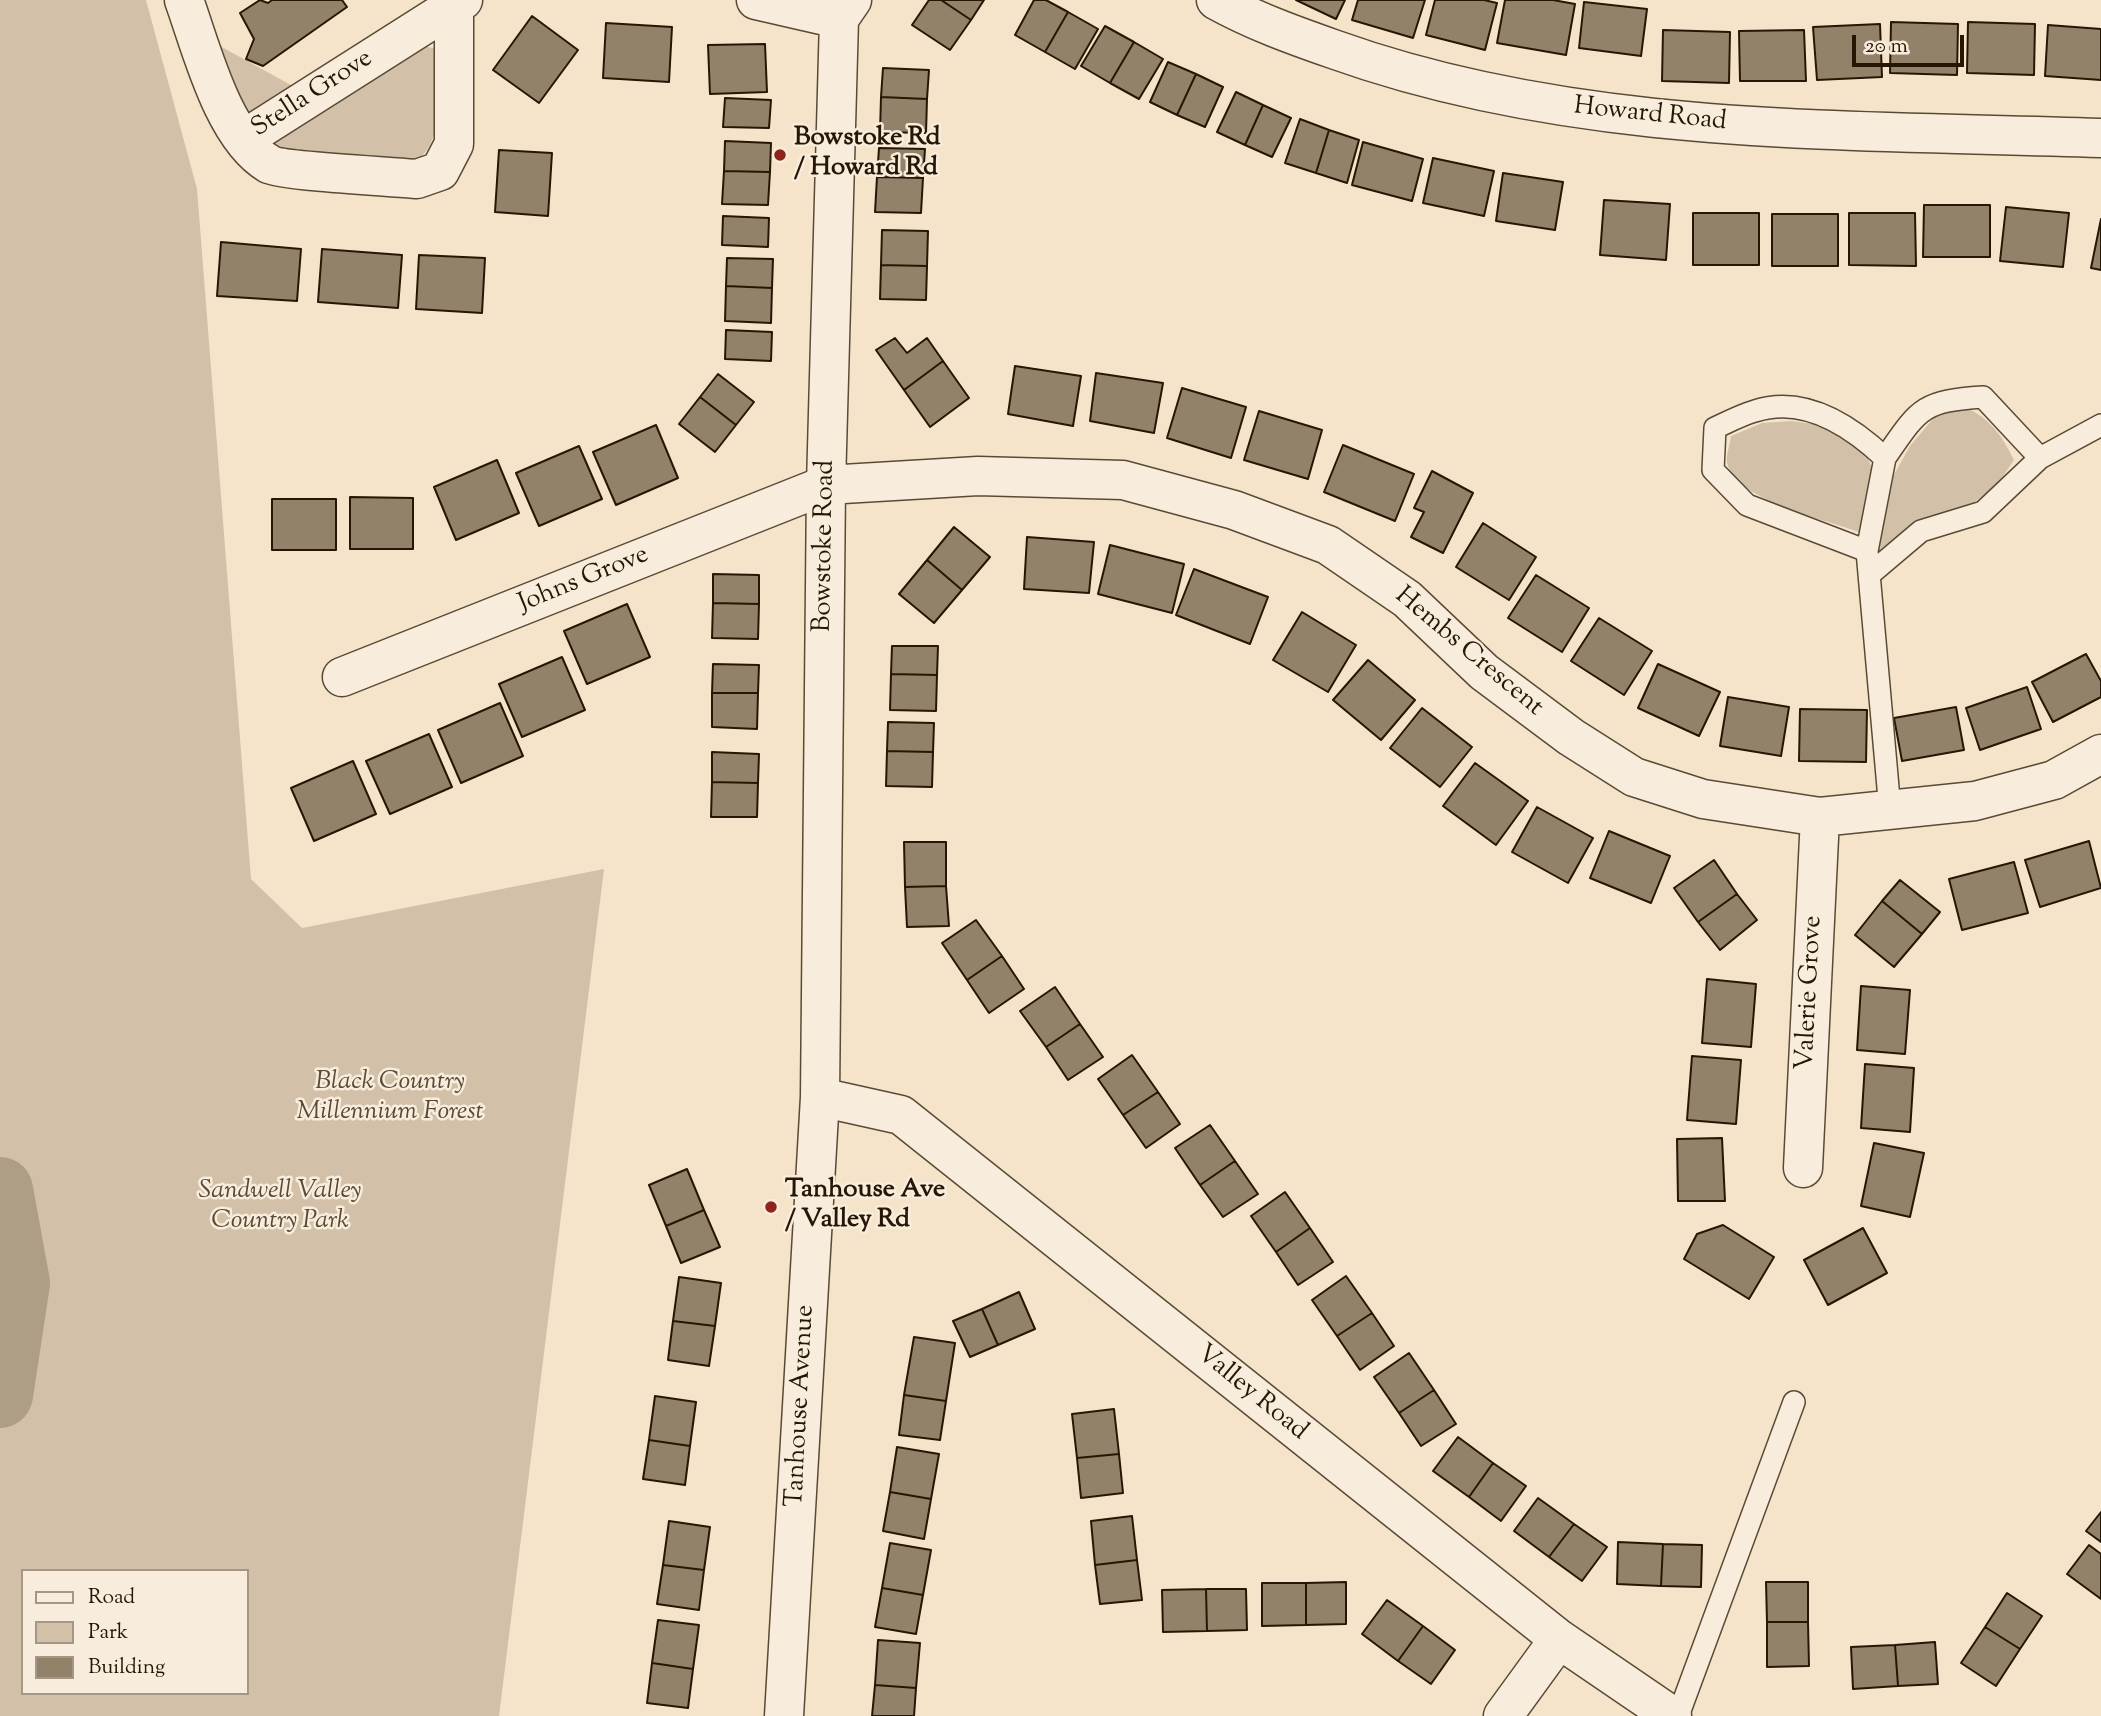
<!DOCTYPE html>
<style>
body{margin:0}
#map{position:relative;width:2101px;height:1716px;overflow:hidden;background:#f5e4c9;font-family:"Sorts Mill Goudy",serif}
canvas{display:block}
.legend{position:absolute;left:21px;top:1569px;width:228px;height:126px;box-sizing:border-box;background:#f8eddc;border:2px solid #a49786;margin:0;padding:9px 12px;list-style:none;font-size:21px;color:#261704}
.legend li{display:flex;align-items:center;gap:14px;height:35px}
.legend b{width:35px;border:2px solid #a49786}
.scale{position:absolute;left:1852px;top:35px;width:112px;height:32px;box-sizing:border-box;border:4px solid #261704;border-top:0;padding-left:9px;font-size:21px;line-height:24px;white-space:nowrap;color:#261704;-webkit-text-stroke:5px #f8eddc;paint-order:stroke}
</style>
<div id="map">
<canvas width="2101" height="1716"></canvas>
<ul class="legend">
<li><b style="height:9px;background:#f8eddc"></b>Road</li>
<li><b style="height:19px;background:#d2c1a8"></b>Park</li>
<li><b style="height:19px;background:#92826a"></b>Building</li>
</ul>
<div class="scale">20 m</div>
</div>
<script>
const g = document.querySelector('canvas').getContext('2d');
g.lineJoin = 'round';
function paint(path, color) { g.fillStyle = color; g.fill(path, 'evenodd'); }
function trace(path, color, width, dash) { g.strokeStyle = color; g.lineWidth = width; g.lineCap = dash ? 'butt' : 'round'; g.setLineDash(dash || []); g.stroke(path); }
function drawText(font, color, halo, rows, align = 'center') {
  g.font = font + ' "Sorts Mill Goudy",serif'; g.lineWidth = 5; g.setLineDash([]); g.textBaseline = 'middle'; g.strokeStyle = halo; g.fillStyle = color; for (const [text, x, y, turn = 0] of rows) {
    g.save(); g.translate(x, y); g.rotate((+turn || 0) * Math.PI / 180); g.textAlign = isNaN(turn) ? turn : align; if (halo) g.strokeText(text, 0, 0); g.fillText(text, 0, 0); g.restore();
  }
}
paint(new Path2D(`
 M0,0H146L197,189L251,879L302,928L604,869L499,1716H0ZM23,1571H247V1693H23Z
 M209,40L300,90L254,112L243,111Z
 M421,46L433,48L438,56C437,90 446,142 415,162L271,149L273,137Z
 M1960,406C1987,414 2002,435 2014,460L1997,485L1972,504L1905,531L1879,550L1887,487L1910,446L1937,414Z
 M1791,421L1822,425L1864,450L1873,470L1859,532C1824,519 1737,501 1727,463C1726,455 1730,444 1731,436L1762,423Z`), '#d2c1a8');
trace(new Path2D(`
 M0,1190L17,1283L0,1395`), '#af9e86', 66);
const building = new Path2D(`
 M260,0L268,3L272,0H342L347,7L263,66L246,59L254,39L240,13Z
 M929,0H941L971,20L950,50L912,25Z
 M941,0H984L971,20Z
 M1034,0H1046L1068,12L1045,52L1015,35Z
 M1296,0H1345L1336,19Z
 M1358,0H1425L1413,38L1352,20Z
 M1435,0H1484L1497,3L1485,50L1426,35Z
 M1505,0H1553L1575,4L1566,55L1497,43Z
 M1584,2L1647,9L1641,56L1579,48Z
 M1068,12L1098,29L1075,69L1045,52Z
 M532,16L578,50L539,103L493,70Z
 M1891,22L1958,24L1957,75L1890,73Z
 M1968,22L2035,24L2034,75L1967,73Z
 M606,23L672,27L669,82L603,78Z
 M1880,24L1882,77L1817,80L1813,27Z
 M2048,25L2101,29V80L2045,76Z
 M1105,26L1134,42L1110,83L1081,66Z
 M1663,30L1730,32L1729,83L1662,81Z
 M1804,30L1806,81H1740L1739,31Z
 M1134,42L1163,59L1139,99L1110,83Z
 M765,44L767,92L710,94L708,45Z
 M1168,62L1196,74L1177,115L1150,102Z
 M883,68L929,70L927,99L881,97Z
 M1196,74L1223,87L1205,127L1177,115Z
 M1236,92L1263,105L1245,145L1217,132Z
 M881,97L927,99L926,133L880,132Z
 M725,98L771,100L769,128L723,127Z
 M1263,105L1291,118L1272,157L1245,145Z
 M1300,119L1329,130L1316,173L1285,163Z
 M1329,130L1359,140L1347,183L1316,173Z
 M725,141L771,143L770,172L724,171Z
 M1363,142L1423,159L1412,201L1352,185Z
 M879,148L925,149L923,178L877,177Z
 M499,150L552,153L548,216L495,212Z
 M1433,158L1494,171L1484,216L1423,203Z
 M724,171L770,172L768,205L722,204Z
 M1503,173L1563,182L1555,230L1496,221Z
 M877,177L923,178L921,213L875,212Z
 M1604,200L1670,204L1666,260L1600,255Z
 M1924,205H1990V257H1923Z
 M2006,207L2069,213L2063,267L2000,261Z
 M1693,213H1759V265H1693Z
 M1849,213H1915L1916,266L1849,265Z
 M1772,214H1838V266H1772Z
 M723,216L769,218L768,247L722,245Z
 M2101,219V270L2091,268Z
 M882,230L928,231L927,266L881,265Z
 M221,242L301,249L297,301L217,296Z
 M322,249L402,255L398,308L318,302Z
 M419,255L485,258L482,313L416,309Z
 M727,258L773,259L772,288L726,286Z
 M881,265L927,266L926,300L880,299Z
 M726,286L772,288L771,323L725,321Z
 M726,330L772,332L771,361L725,359Z
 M895,338L907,353L927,338L943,361L904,390L876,350Z
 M943,361L969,398L930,427L904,390Z
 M1015,366L1081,376L1073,426L1008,414Z
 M1096,373L1163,383L1154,433L1090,421Z
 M718,374L754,402L736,425L700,397Z
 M1182,388L1246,407L1231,458L1167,438Z
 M700,397L736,425L715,452L679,424Z
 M1259,411L1322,430L1308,479L1244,460Z
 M656,425L678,478L616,505L593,452Z
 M1343,445L1414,474L1395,521L1324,492Z
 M579,446L602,499L539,526L516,473Z
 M497,460L519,513L456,540L434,487Z
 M1432,471L1473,493L1443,553L1411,537L1424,512L1414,508Z
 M350,497L413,498V549H350Z
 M272,499H336V550H272Z
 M1483,523L1536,557L1509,600L1456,567Z
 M954,527L990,557L962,590L927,560Z
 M1027,537L1094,542L1089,593L1024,589Z
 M1110,545L1184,564L1172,613L1098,594Z
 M927,560L962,590L934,623L899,594Z
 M1194,569L1268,597L1250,644L1176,615Z
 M713,574L759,575V604L713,603Z
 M1536,575L1589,608L1562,652L1508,618Z
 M713,603L759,604L758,639L712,638Z
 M627,604L650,657L587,684L564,631Z
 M1302,612L1356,645L1328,692L1273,660Z
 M1599,618L1652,651L1624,695L1571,661Z
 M892,646H938L937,675L891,674Z
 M2086,654L2101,681V697L2053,722L2032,682Z
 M562,657L585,710L522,737L499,684Z
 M1368,660L1415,700L1381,740L1333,700Z
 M713,664L759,665L758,693H712Z
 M1658,664L1720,692L1699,736L1638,708Z
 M891,674L937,675L936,711L890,710Z
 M2027,687L2041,729L1980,750L1966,708Z
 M712,693H758L757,729L712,727Z
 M1728,697L1789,707L1781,756L1720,746Z
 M500,703L523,756L461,783L438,730Z
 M1956,707L1964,750L1902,761L1894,718Z
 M1422,708L1472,747L1440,787L1390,748Z
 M1800,709L1867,710L1866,762L1799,761Z
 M888,722L934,723L933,752L887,751Z
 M429,734L452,787L390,814L366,761Z
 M887,751L933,752L932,787L886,786Z
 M712,752L759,754L758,783L712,782Z
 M353,761L376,814L314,841L291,788Z
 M1475,763L1528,801L1496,845L1443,806Z
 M712,782L758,783L757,817H711Z
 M1537,807L1593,838L1568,883L1512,852Z
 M1609,831L1670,856L1651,903L1590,878Z
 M2089,841L2101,888L2040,907L2025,860Z
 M904,842H946V886L905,887Z
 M1714,860L1737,894L1698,922L1674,888Z
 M2014,862L2028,913L1962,930L1949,879Z
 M1900,880L1940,912L1922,934L1882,901Z
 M946,886L949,926L907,927L905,887Z
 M1737,894L1757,920L1720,950L1698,922Z
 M1882,901L1922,934L1894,967L1855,935Z
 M976,920L1002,956L967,980L942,943Z
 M1002,956L1024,989L989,1013L967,980Z
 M1707,979L1756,984L1751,1047L1702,1043Z
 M1861,986L1910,990L1905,1054L1857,1050Z
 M1055,987L1080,1024L1046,1047L1020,1011Z
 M1080,1024L1103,1057L1068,1080L1046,1047Z
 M1132,1055L1158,1092L1123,1115L1098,1079Z
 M1692,1056L1741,1060L1736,1124L1687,1120Z
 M1865,1064L1914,1068L1910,1132L1861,1128Z
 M1158,1092L1180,1124L1146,1148L1123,1115Z
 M1210,1125L1235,1161L1200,1185L1175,1148Z
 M1722,1138L1725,1201H1678L1677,1139Z
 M1874,1143L1924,1153L1910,1217L1861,1206Z
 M1235,1161L1258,1194L1223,1217L1200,1185Z
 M687,1169L704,1210L666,1226L649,1185Z
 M1285,1192L1310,1228L1276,1252L1251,1216Z
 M704,1210L720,1247L681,1263L666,1226Z
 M1723,1225L1774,1257L1749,1299L1684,1259L1697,1234Z
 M1310,1228L1333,1262L1298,1285L1276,1252Z
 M1863,1228L1887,1273L1828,1305L1804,1260Z
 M1346,1276L1372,1313L1337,1336L1312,1300Z
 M679,1277L721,1283L715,1326L673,1321Z
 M1019,1292L1035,1329L998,1345L982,1309Z
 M982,1309L998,1345L970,1357L953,1321Z
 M1372,1313L1394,1346L1360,1370L1337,1336Z
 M673,1321L715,1326L709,1366L668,1360Z
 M914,1337L955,1343L946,1401L904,1395Z
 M1409,1353L1434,1390L1399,1413L1374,1377Z
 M1434,1390L1456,1424L1421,1446L1399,1413Z
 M904,1395L946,1401L940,1440L899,1435Z
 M655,1396L696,1402L690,1446L649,1440Z
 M1114,1409L1119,1454L1077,1458L1072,1414Z
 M1458,1437L1493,1463L1469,1497L1433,1471Z
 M649,1440L690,1446L685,1485L643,1479Z
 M897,1447L939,1454L931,1499L890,1492Z
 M1119,1454L1123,1493L1081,1498L1077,1458Z
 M1493,1463L1526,1486L1501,1521L1469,1497Z
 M890,1492L931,1499L924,1539L883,1531Z
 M1538,1498L1574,1524L1549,1557L1514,1531Z
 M2101,1512V1542L2086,1531Z
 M1132,1516L1137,1560L1095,1565L1091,1521Z
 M669,1521L710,1527L704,1570L663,1565Z
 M1574,1524L1607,1547L1582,1581L1549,1557Z
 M1618,1542L1663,1544L1661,1586L1617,1584Z
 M890,1543L931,1550L923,1595L882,1588Z
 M1663,1544L1702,1545L1701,1587L1661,1586Z
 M2089,1545L2101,1554V1599L2067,1574Z
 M1137,1560L1142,1600L1100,1604L1095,1565Z
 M663,1565L704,1570L699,1610L657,1604Z
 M1346,1582V1624L1306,1625V1583Z
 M1766,1582H1808V1622H1767Z
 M1262,1583H1306V1625L1262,1626Z
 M882,1588L923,1595L916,1634L875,1627Z
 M1206,1589H1246L1247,1630L1207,1631Z
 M1206,1589L1207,1631L1163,1632L1162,1590Z
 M2007,1593L2042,1616L2020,1649L1985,1627Z
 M1387,1600L1423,1626L1398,1661L1362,1634Z
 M658,1620L699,1625L693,1669L652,1663Z
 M1767,1622H1808L1809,1666L1767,1667Z
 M1423,1626L1455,1650L1431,1684L1398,1661Z
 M1985,1627L2020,1649L1996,1686L1961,1663Z
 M878,1640L920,1643L916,1688L875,1685Z
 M1935,1642L1938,1684L1898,1686L1895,1645Z
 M1895,1645L1898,1686L1853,1689L1851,1647Z
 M652,1663L693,1669L688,1708L647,1703Z
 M875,1685L916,1688L914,1716H872Z`);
paint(building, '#92826a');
trace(building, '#261704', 2);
const service = new Path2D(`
 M2040,458L2101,425
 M1867,551L1885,458C1851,426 1804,395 1755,411C1741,415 1728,422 1715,428L1713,470L1747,505L1867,551L1890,810
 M1869,575L1921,531L1983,512L2040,458L1983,397C1921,401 1919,409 1885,458
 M1678,1716L1794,1402`);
const minor = new Path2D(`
 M184,0C201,47 223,137 269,164C281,171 394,177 417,179L440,171L454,144V3
 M756,0L839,19
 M1216,0C1254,21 1293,35 1333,49C1578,137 1844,129 2101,138
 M244,139L463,0
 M342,677L826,485L978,476L1123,480L1234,510L1328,545L1407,599L1484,672L1571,737L1634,777L1703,799L1820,817L1975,801L2054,780L2101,754
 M820,1097L901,1115L1559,1639L1672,1716
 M1803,1168L1820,817
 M784,1716L820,1097L826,485L839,19L852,0
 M1503,1716L1559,1639`);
trace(service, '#5a4a35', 24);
trace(minor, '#5a4a35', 41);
trace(service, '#f8eddc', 21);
trace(minor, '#f8eddc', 38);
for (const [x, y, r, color] of [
 [780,155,7,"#8f2418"],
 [771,1207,7,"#8f2418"]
]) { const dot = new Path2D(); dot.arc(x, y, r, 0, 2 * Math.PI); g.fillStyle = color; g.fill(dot); trace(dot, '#f8eddc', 2.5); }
drawText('26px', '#261704', '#f8eddc', [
 ["Stella Grove",313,95,-33],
 ["Howard Road",1650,116,6],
 ["Bowstoke Road",826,546,-89],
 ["Johns Grove",584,581,-22],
 ["Hembs Crescent",1468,653,40],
 ["Valerie Grove",1811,993,-87],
 ["Valley Road",1251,1394,39],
 ["Tanhouse Avenue",802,1406,-87]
]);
drawText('bold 26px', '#261704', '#f8eddc', [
 ["Bowstoke Rd",794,140],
 ["/ Howard Rd",794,170],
 ["Tanhouse Ave",785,1192],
 ["/ Valley Rd",785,1222]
], 'left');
drawText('italic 26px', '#5a4a35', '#f8eddc', [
 ["Black Country",390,1084],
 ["Millennium Forest",390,1114],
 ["Sandwell Valley",280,1193],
 ["Country Park",280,1223]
]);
</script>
